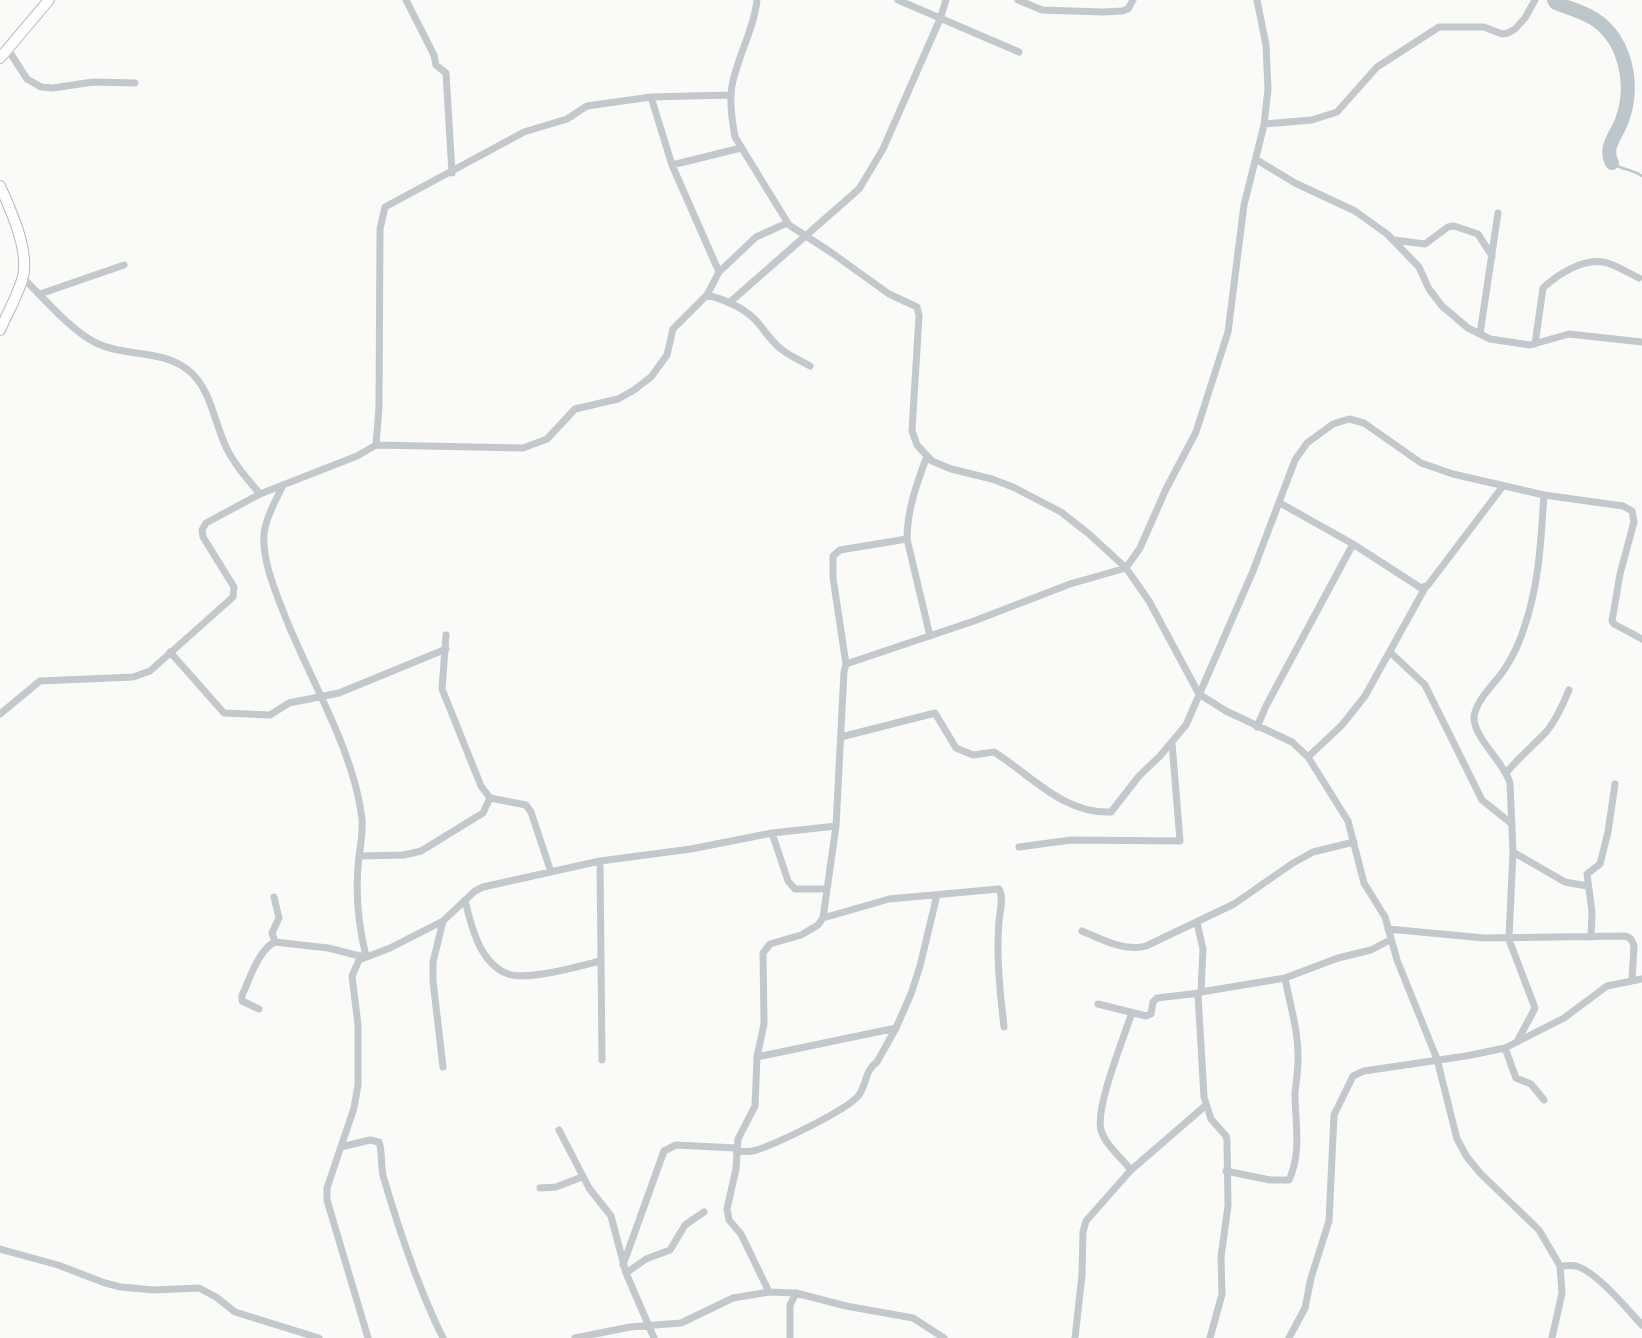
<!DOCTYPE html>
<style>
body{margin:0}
canvas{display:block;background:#fafaf8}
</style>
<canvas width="1642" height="1338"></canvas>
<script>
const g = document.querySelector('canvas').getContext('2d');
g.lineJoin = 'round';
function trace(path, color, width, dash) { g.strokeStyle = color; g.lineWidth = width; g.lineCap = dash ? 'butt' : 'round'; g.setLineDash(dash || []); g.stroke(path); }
trace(new Path2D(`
 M1612,163C1621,170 1633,169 1642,176`), '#bbc7cb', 2.5);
trace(new Path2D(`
 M1554,0L1556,3C1566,7 1577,10 1587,15C1626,34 1636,85 1621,123C1615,137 1604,148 1612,163`), '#bbc7cb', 14);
const secondary = new Path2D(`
 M0,58L49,0
 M0,186C11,210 31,254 22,280C17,297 7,314 0,330`);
trace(secondary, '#b3babf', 12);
trace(new Path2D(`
 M406,0L434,55L436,65L446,73L452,173
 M757,0C754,30 737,57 732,86C729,102 732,121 735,137L789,225L832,253L889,294L917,307L919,316L912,431L917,445L932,461L951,469L992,479L1013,487L1061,512L1089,534L1126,568L1149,601L1199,694L1226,711L1292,742L1308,757L1348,821L1364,883L1385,917L1397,960L1437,1059L1457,1139L1467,1157L1480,1173L1539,1230L1560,1266L1562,1293L1552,1338
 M898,0L1019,52
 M1018,0L1042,10L1103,12L1122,11L1128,9L1133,0
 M7,48L27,79L41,87L53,88L93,82L135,83
 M651,97L672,165L719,272
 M1264,124L1312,120L1337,112L1377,67L1439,27H1484L1502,34L1508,33L1515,29L1525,18L1535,0
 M1257,160L1295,183L1355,211L1387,234L1419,267L1429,289L1442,306L1468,328L1490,339L1530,345L1569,334L1642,342
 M672,165L741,148
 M1394,240L1425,244L1448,227L1454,226L1478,234L1492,256
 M23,278C44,298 70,330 96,343C125,357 161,349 188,370C211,388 214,422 226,447C234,464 248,480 260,494
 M40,294L124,265
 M707,295C726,300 746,308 759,324C767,334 772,342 781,349C790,356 801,361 810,366
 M729,303L859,189L883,149L940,19L946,0
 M1480,334L1498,213
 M1535,344L1543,288C1557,275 1583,258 1603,262C1615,264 1628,273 1639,278
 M376,445L523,448L547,439L575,409L618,399L634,390L651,377L667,355L673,329L707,295L719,272L756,237L787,223
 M927,456C917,483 907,510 907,539L930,636
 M283,485C276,500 266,517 264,534C262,559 274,588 283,611C308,677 354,749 362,819C363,832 361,844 359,856C355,889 358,924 366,956
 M1280,503L1353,544L1421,588L1428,585L1503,486
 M446,635L442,689L481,786L490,798L526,805L531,812L551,872
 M170,652L224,713L270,715L289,703L339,693L446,649
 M1390,652L1425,685L1482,800L1512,824
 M846,664L833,578V556L840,550L907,539
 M0,714L40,681L133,677L150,671L233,597L234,587L203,537L202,530L206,523L260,494L357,456L376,445L379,407L380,229L385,207L524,132L567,119L587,106L651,97L731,95
 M1257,727L1266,706L1353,544
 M841,737L935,713L956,748L973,755L994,752C1031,775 1063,814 1111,812L1139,776L1160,756L1186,725L1253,571L1295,460L1307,443L1333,424L1349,419L1364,423L1421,463L1453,474L1544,495L1623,506L1632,511L1634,522L1620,574L1612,621L1614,624L1642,639
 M1308,757L1342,725L1365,696L1425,588
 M1507,772C1519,757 1534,745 1547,731C1557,719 1563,704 1569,690
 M772,833L788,881L795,889H826
 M1019,847L1071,840L1180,841L1172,743
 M1513,852L1565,882L1587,886
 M359,856L404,855L421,851L483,813L490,798
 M600,861L602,1060
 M274,897L279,918L272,933L275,942
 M465,900C471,926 480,964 508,974C527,981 580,966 600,961
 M823,918L889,899L999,889C1004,898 1000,911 999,921C996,956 1000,992 1004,1027
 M443,921L433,962V981L443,1067
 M1197,923L1203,949L1201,992
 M1388,929L1484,938L1626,936L1631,939L1634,945L1632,980
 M1082,931C1101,939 1125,952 1146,946L1234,904L1293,863L1313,852L1354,842
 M1508,937L1535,1008L1518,1040
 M1509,937L1513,852L1510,783C1504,762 1473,737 1474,717C1476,699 1497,682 1506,667C1513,656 1520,641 1524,628C1539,586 1541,539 1544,495
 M1591,937L1592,912L1587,874L1600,864L1608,832L1615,784
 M1098,1004L1146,1016L1151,1014L1153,1002L1157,998L1200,993
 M259,1009L242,1001V995C250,979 258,950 275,942L328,948L364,957
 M1505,1048L1516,1078L1531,1084L1544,1100
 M757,1057L896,1028
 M559,1130L589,1188L611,1216L626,1273L654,1338
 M341,1147L370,1140L379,1142C383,1153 380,1167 384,1179C400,1233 418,1288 443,1338
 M736,1151C741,1151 748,1152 753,1151C772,1146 848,1110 859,1095C867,1083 865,1070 877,1062L896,1028L911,994L920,966L937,895
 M1131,1170C1122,1158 1105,1145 1101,1130C1095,1107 1124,1038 1132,1012
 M1226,1171L1270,1180H1289C1302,1153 1295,1122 1295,1093C1296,1082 1298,1071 1298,1060C1299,1033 1290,1005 1285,978
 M540,1188L556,1187L582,1177
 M0,1249L58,1265L105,1283L121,1287L154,1290L199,1288L216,1297L235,1312L319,1338
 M623,1265L664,1151L676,1145L736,1148
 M1560,1266C1565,1266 1572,1265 1576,1266C1597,1272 1627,1309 1642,1325
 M626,1273L646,1259L670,1250L685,1225L704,1212
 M769,1292L741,1234L729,1220L727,1209L736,1169L738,1139L755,1106L757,1057L764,1024L763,953L770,944L801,935L818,925L823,918L836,826L844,672L846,664L974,621L1070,584L1126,568L1140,548L1166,489L1196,432L1228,332L1244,205L1264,125L1268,89L1266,45L1257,0
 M368,1338L327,1200V1188L354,1108L358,1085V1025L352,976L359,960L390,948L443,921L475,891L483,887L600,861L691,849L772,833L836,826
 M575,1338L630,1327L681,1323L733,1298L769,1292L796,1293L846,1306L913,1318L944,1338
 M790,1338V1305L796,1293
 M1075,1338L1082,1275L1083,1232L1086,1221L1131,1170L1205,1106
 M1210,1338L1222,1294L1221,1257L1228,1206L1227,1141L1226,1136L1211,1119L1204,1097L1198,995L1201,992L1285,978L1338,958L1371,950L1390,940
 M1289,1338L1305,1308L1311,1278L1329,1221L1334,1115L1353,1076L1364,1071L1466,1056L1505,1048L1564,1018L1607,986L1642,979`), '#c3c8cc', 7);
trace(secondary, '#fff', 10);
</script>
